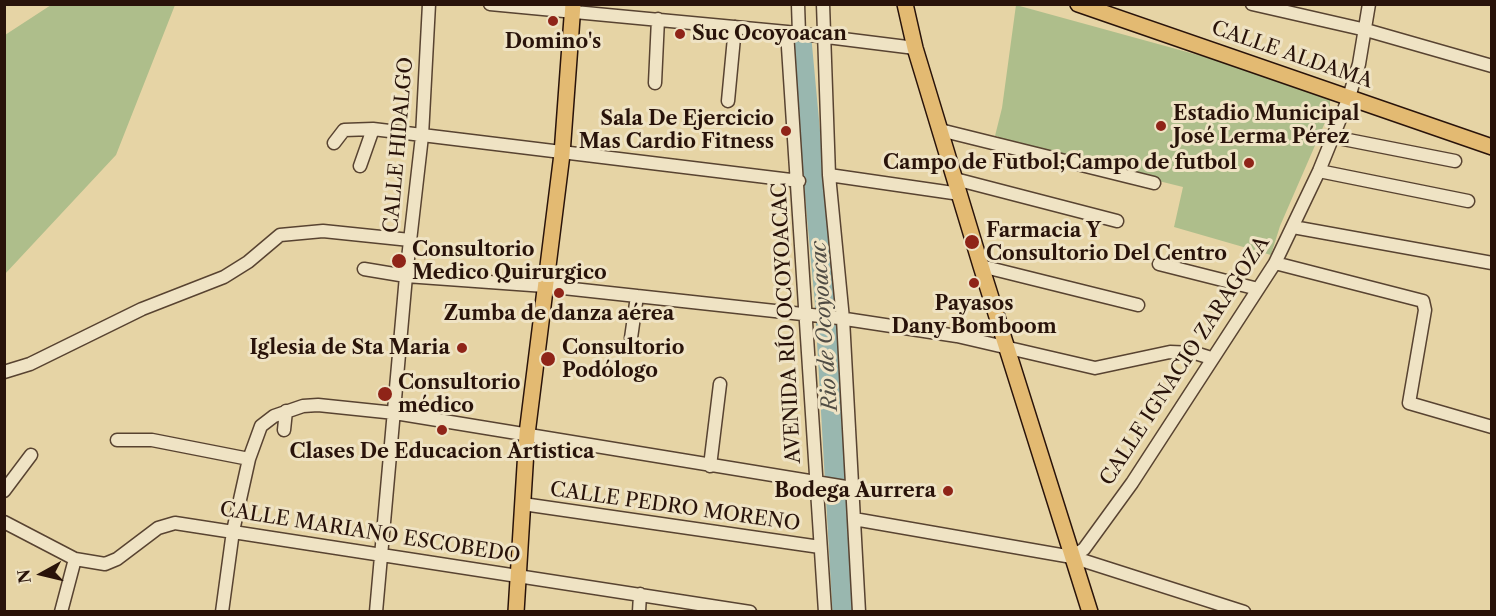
<!DOCTYPE html>
<meta charset="utf-8">
<style>
body{margin:0}
#map{position:relative;width:1496px;height:616px;overflow:hidden;background:#e6d4a5;font-family:"Libre Caslon Text",serif}
canvas{display:block}
.frame{position:absolute;inset:0;border:6px solid #29130a;pointer-events:none}
.north{position:absolute;left:12px;top:544px;width:60px;height:60px;-webkit-text-stroke:4px #efe3c4;paint-order:stroke;rotate:262deg;font-size:16px;font-weight:700;line-height:24px;text-align:center;color:#29130a}
.north::after{content:'';display:block;margin:auto;width:21px;height:27px;background:#29130a;clip-path:polygon(50% 0,100% 100%,50% 72%,0 100%)}
</style>
<div id="map">
<canvas width="1496" height="616"></canvas>
<div class="frame"></div>
<div class="north">N</div>
</div>
<script>
const g = document.querySelector('canvas').getContext('2d');
g.lineJoin = 'round';
function paint(path, color) { g.fillStyle = color; g.fill(path, 'evenodd'); }
function trace(path, color, width, dash) { g.strokeStyle = color; g.lineWidth = width; g.lineCap = dash ? 'butt' : 'round'; g.setLineDash(dash || []); g.stroke(path); }
function drawText(font, color, halo, rows, align = 'center') {
  g.font = font + ' "Libre Caslon Text",serif'; g.lineWidth = 6; g.setLineDash([]); g.textBaseline = 'middle'; g.strokeStyle = halo; g.fillStyle = color; for (const [text, x, y, turn = 0] of rows) {
    g.save(); g.translate(x, y); g.rotate((+turn || 0) * Math.PI / 180); g.textAlign = isNaN(turn) ? turn : align; if (halo) g.strokeText(text, 0, 0); g.fillText(text, 0, 0); g.restore();
  }
}
paint(new Path2D(`
 M51,5H175L116,155L5,274V35Z
 M1016,5L1238,66L1330,97V111L1280,226L1271,255L1174,227L1183,187L997,141L998,136H995L1002,108Z`), '#aebe8b');
trace(new Path2D(`
 M801,40L825,298L843,612`), '#99b7af', 21);
const minor = new Path2D(`
 M490,4L787,32L915,48
 M798,4L799,34
 M823,4L829,175L843,319L859,612
 M1252,4L1366,30L1492,66
 M787,32L825,612
 M655,83L658,19
 M728,101L735,27
 M940,130L1154,183
 M1333,137L1455,161
 M334,143L344,130L373,129L799,181
 M360,166L373,129
 M1319,171L1468,201
 M829,175L960,194
 M955,179L1117,221
 M1293,227L1492,263
 M1275,263L1423,301L1425,310L1409,403L1492,427
 M1159,264L1258,289
 M981,266L1138,305
 M364,269L406,276L545,286L839,318L957,336L1095,368L1170,352L1195,353L1211,358
 M631,338L637,296
 M4,372L30,364L142,309L224,277L248,262L280,235L323,231L410,240
 M284,430L286,411
 M117,440H152L249,459
 M710,466L720,384
 M4,491L31,455
 M523,504L820,547
 M854,519L1072,557L1244,612
 M4,522L75,559L105,564L117,559L158,528L175,523L750,612
 M1072,557L1084,549L1132,483L1275,263L1319,171L1349,97L1359,64L1369,4
 M61,612L75,559
 M222,612L233,531L249,459L261,426L274,416L303,406L318,405L395,413L852,488
 M376,612L406,276L422,136L429,4
 M639,612L640,594`);
const major = new Path2D(`
 M905,4L915,48L981,266L1090,612
 M1078,4L1492,147
 M516,612L527,434L562,154L573,4`);
trace(minor, '#584331', 15);
trace(major, '#29130a', 18);
trace(minor, '#efe3c4', 12);
trace(major, '#e3ba72', 15);
for (const [x, y, r, color] of [
 [553,21,6,"#8f2418"],
 [680,34,6,"#8f2418"],
 [1161,126,6,"#8f2418"],
 [786,131,6,"#8f2418"],
 [1249,163,6,"#8f2418"],
 [972,242,8,"#8f2418"],
 [399,261,8,"#8f2418"],
 [974,283,6,"#8f2418"],
 [559,293,6,"#8f2418"],
 [462,348,6,"#8f2418"],
 [548,359,8,"#8f2418"],
 [385,394,8,"#8f2418"],
 [442,430,6,"#8f2418"],
 [948,491,6,"#8f2418"]
]) { const dot = new Path2D(); dot.arc(x, y, r, 0, 2 * Math.PI); g.fillStyle = color; g.fill(dot); trace(dot, '#efe3c4', 2); }
drawText('bold 20px', '#29130a', '#efe3c4', [
 ["Suc Ocoyoacan",692,34],
 ["Domino's",553,42,"center"],
 ["Estadio Municipal",1173,114],
 ["José Lerma Pérez",1173,137],
 ["Sala De Ejercicio",774,119,"right"],
 ["Mas Cardio Fitness",774,142,"right"],
 ["Campo de Futbol;Campo de futbol",1237,163,"right"],
 ["Farmacia Y",986,231],
 ["Consultorio Del Centro",986,254],
 ["Consultorio",412,250],
 ["Medico Quirurgico",412,273],
 ["Payasos",974,304,"center"],
 ["Dany Bomboom",974,327,"center"],
 ["Zumba de danza aérea",559,314,"center"],
 ["Iglesia de Sta Maria",450,348,"right"],
 ["Consultorio",562,348],
 ["Podólogo",562,371],
 ["Consultorio",398,383],
 ["médico",398,406],
 ["Clases De Educacion Artistica",442,452,"center"],
 ["Bodega Aurrera",936,491,"right"]
], 'left');
drawText('20px', '#29130a', '#efe3c4', [
 ["CALLE ALDAMA",1292,55,19],
 ["CALLE HIDALGO",399,145,-85],
 ["AVENIDA RÍO OCOYOACAC",787,323,-93],
 ["CALLE IGNACIO ZARAGOZA",1185,361,-57],
 ["CALLE PEDRO MORENO",675,507,8],
 ["CALLE MARIANO ESCOBEDO",370,533,9]
]);
drawText('italic 21px', '#504c44', '#efe3c4', [
 ["Rio de Ocoyoacac",825,326,-94]
]);
</script>
